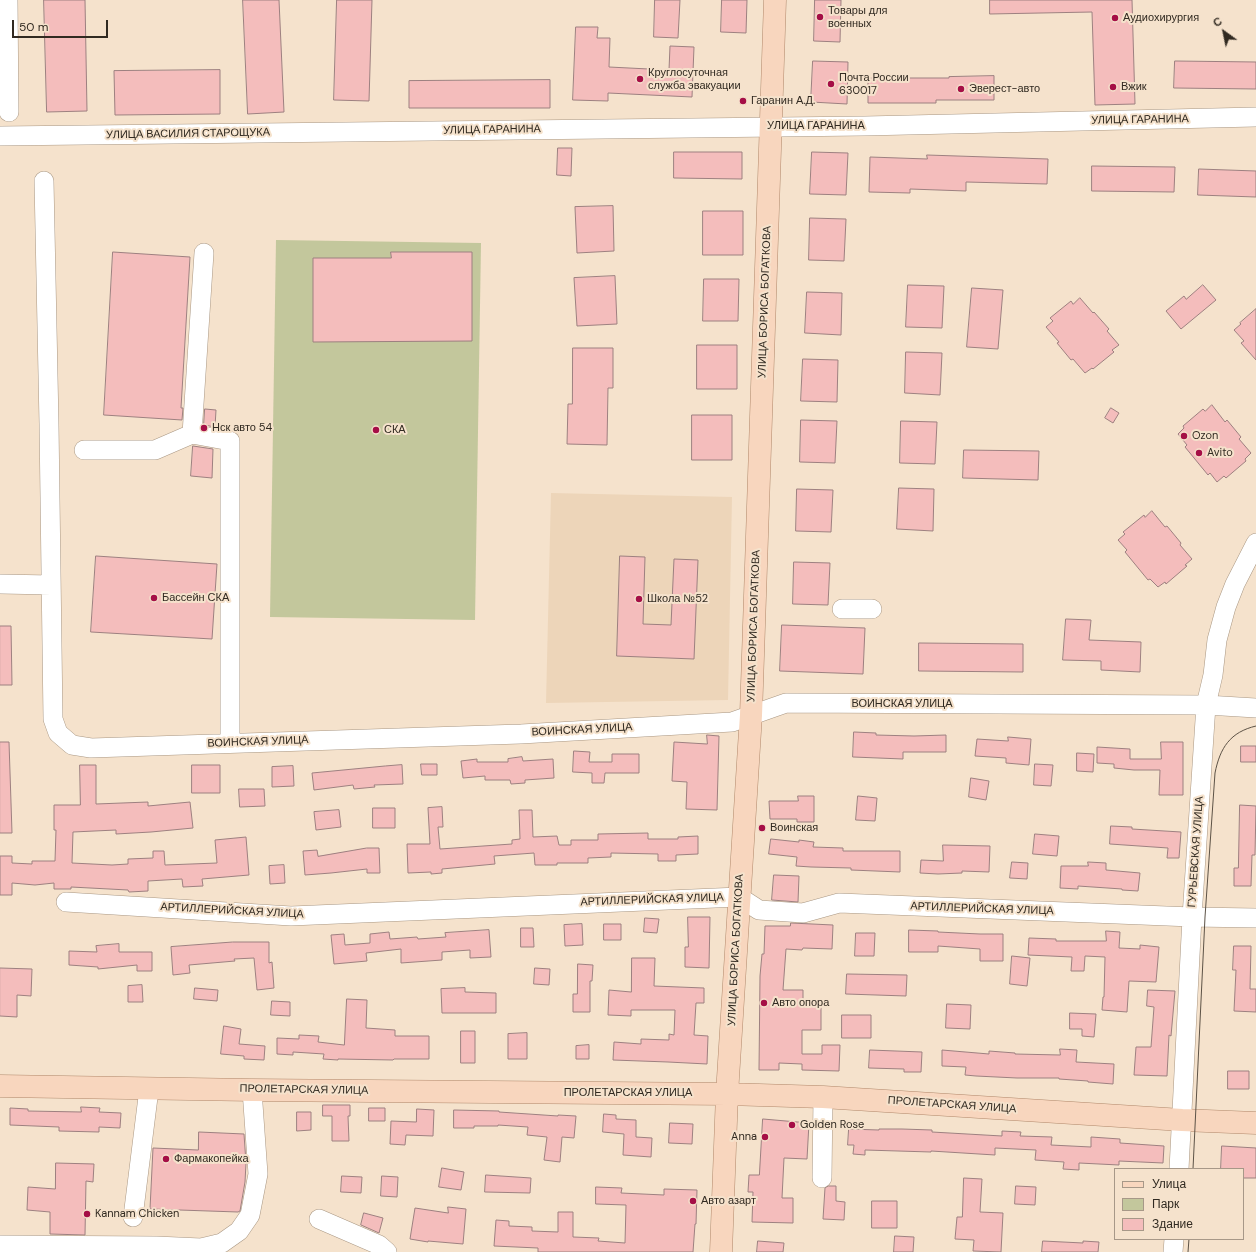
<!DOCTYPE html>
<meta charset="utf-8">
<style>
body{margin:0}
#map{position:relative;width:1256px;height:1252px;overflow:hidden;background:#f5e2cc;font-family:"DM Sans",sans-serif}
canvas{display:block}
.legend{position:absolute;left:1114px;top:1168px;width:130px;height:72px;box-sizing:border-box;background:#f5e2cc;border:1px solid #a79888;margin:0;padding:5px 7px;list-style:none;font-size:12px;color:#312a21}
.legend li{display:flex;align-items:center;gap:8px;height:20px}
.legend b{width:20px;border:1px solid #a79888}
.north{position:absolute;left:1204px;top:12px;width:40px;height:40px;-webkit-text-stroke:3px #f5e2cc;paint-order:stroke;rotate:327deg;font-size:11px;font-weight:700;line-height:16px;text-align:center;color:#312a21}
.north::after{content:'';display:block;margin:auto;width:14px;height:18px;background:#312a21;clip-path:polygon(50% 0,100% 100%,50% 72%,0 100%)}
.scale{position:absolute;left:12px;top:20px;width:96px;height:18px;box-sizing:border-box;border:2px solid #312a21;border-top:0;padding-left:5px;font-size:12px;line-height:14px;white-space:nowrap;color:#312a21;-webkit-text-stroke:3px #f5e2cc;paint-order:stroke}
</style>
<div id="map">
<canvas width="1256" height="1252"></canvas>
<ul class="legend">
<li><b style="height:5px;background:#f8d6be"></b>Улица</li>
<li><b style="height:11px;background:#c3c79c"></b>Парк</li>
<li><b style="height:11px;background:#f4bdbc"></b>Здание</li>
</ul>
<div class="north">С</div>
<div class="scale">50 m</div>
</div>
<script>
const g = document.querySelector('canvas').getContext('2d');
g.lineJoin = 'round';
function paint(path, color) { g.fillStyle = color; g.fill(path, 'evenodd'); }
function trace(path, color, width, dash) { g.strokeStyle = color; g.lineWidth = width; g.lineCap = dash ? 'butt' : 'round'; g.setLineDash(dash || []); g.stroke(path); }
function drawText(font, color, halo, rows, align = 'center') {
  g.font = font + ' "DM Sans",sans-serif'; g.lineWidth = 4; g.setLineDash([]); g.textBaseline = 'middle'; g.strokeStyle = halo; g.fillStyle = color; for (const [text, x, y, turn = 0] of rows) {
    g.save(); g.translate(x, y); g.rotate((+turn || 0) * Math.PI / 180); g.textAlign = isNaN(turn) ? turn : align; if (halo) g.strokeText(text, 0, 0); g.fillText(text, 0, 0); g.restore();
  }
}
paint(new Path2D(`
 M551,493L732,497L728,700L546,703Z`), '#edd5b9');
paint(new Path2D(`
 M276,240L481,243L475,620L270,617Z`), '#c3c79c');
const building = new Path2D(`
 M44,0H85L87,111L47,112Z
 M243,0H279L284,112L248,114Z
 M337,0H372L369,101L334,100Z
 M655,0H680L678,38L654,37Z
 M722,0H747L746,33L721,32Z
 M815,0H841L840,42L814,41Z
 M990,0H1132L1135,104L1095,105L1092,12L990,14Z
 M576,27H598L597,38H610L609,67L669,70L670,46L694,47L692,97L608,93V101L573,100Z
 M813,61L848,62L847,104L811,102Z
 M1175,61L1256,62V89L1174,88Z
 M220,70V114L115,115L114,71Z
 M994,76V100H936V103H868V78H949V77Z
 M550,80V108H409V81Z
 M558,148H572L571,176L557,175Z
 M674,152H742V179L674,178Z
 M812,152L848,153L846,195L810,194Z
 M927,155L1048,159L1047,184L966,182V191L910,189V193L869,192L870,157L927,159Z
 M1092,166L1175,167L1174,192L1092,191Z
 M1199,169L1256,171V197L1198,195Z
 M613,206L614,251L577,253L575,207Z
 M703,211H743V255H703Z
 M810,218L846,219L844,261L809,260Z
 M113,252L190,257L181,408H183L182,420L104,415Z
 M391,252H472V341L313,342V258H391Z
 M615,276L617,324L577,326L574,278Z
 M704,279H739L738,321H703Z
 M908,285L944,286L942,328L906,327Z
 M1203,285L1216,300L1181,329L1166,311L1184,296L1186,299Z
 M972,288L1003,290L998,349L967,347Z
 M807,292L842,293L841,335L805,333Z
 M1080,298L1093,313L1094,312L1109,329L1107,331L1119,345L1112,350L1114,352L1093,369L1092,368L1085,373L1073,359L1071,360L1057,343L1059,342L1046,327L1053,321L1050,318L1071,301L1073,304Z
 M1256,309V360L1241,343L1244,341L1234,330L1241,324L1240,323Z
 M697,345H737V389H697Z
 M573,348H613V388H608L607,445L567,444L568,404H572Z
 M906,352L942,353L940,395L905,393Z
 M803,359L838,360L837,402L801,401Z
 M1212,405L1225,422L1227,420L1241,437L1239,439L1251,453L1245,459L1246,461L1226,478L1224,476L1217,482L1210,473L1208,475L1185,447L1187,445L1178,434L1184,428L1183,426L1203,409L1205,411Z
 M1111,408L1119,413L1113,423L1105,418Z
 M205,409L216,410L215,427L204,425Z
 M692,415H732V460H692Z
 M801,420L837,421L835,463L800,462Z
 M901,421L937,422L935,464L900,463Z
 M193,446L213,449L212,478L191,476Z
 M964,450L1039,451L1038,480L963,478Z
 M899,488L934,489L933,531L897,529Z
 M797,489L833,490L831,532L796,531Z
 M1152,511L1165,527L1167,526L1181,543L1180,545L1192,559L1185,565L1187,566L1166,584L1165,582L1158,587L1150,579L1148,580L1125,552L1127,550L1118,540L1125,534L1123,532L1144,515L1145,517Z
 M96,556L217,564L212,639L91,632Z
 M620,556L645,557L643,624L671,625L674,559L698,560L694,659L617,656Z
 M794,562L830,563L828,605L793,604Z
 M1066,619L1091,620L1089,640L1141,642L1140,672L1101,670V661L1063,660Z
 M782,625L865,628L863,674L780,671Z
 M0,626H11L12,685H0Z
 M919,643L1023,644V672L919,671Z
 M854,732L876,733V735L914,736L946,735V752H903V759L853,757Z
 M707,735L719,736L717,810L686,809L687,782L672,781L674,742L707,744Z
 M1008,737L1031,739L1029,765L1006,763V758L975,756L977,739L1008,741Z
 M0,742H9L12,833H0Z
 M1161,742H1183V795H1159L1160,770H1134L1114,768V764L1097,763V747L1130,749V759H1161Z
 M1241,746H1256V762H1241Z
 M574,751L590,752L589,762H612V754H639V773H605L604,783H592V773L573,772Z
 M1077,753L1094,754L1093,772L1077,771Z
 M522,757L523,761L553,759L554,778L525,780V783L511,784L510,780H485V776L463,778L461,761L477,759V762H508V759Z
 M421,764H437V775H422Z
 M1035,764L1053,765L1051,786L1034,785Z
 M80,765H96V804L148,802V806L190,802L193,828L151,832L116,834V830L73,832L72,863L112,865L128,864V859L153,858V851H164L165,865L217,863L215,840L246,837L249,875L202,879L203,886L183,887L182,879L148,881V891L129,892L128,890L71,887V889H54V883L35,885L12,883V895H0V856H12V863L32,864V861H55L56,830H54V805H80Z
 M192,765H220V793H192Z
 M402,765L403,784L374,785L375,787L354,789L353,785L314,790L312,773L385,766Z
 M293,766L294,786L272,787V767Z
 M971,778L989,781L986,800L969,797Z
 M239,789H264L265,806L240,807Z
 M798,796H814V822H797V819H770L769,801H798Z
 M858,796L877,798L875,821L856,820Z
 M1240,805L1256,806L1255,855H1252L1251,886H1234V868H1238Z
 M442,807L443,827H438L440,849L512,844V840L520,839L519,810H532L533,837L557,836L559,845H571V840H598V834L648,833V839H678V837L698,836V854L676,855V861H658V854L611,853V857L588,858V863H557V865H535L534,853L494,856L495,864L442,869V873L431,874V872L408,873L407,844H430L428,808Z
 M373,808H395V828H373Z
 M339,810L341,827L316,830L314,812Z
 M1111,826L1132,827V829L1181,832L1179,858H1167L1168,848L1110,844Z
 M1035,834L1059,836L1057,856L1033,854Z
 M771,839L799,842V840L814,842L813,847L843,848V851H900V872L851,870V868L811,867L796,866L797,857L769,854Z
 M943,845L990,846L989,872L962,871V873L938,874L920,873L921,860L943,861Z
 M367,848H379L380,873H367V869L331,873L305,875L303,851L317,850L318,856Z
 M1012,862L1028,863L1027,879L1010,878Z
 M1088,862L1106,863V870L1140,873L1138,891L1122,890V889L1078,886V889L1060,888L1061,866H1088Z
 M284,865L285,883L270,884L269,866Z
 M774,875L799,876L798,902L772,900Z
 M688,917H710L709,968L685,967V947H688Z
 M645,918L659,919L657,933L644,932Z
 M791,923L833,925L832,949L803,948L802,950L786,949L783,990H803V1001H821V1030H802V1054H822V1045H840L839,1071L802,1070V1064L779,1063V1070H759L760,976L762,954H764L765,926H790Z
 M582,924L583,945L565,946L564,925Z
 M604,924H621V940H604Z
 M521,928H533L534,947H521Z
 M489,930L491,957L470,958V950L442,952V960L401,963V949L366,953L367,961L334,964L331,935L344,934L345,945L370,943V934L389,932L390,939L417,937L418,939L446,937L445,933Z
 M909,930L938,931V932L980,934H1003V961H980V949L938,946V952H909Z
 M1106,931L1120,932L1119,948L1140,949V945L1159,947L1156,982L1129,981L1127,1012L1102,1010L1103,997H1104L1105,957L1085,956L1084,971H1071L1072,957L1028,955L1029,938L1056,939V941H1106Z
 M856,933H875L874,956H855Z
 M233,942H269V963L272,962L274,988L257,990L254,958L234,959L235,961L189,965L190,973L173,975L171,947Z
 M119,944V952H152V971H137V965L98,969V967L69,965V951L97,952L96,946Z
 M1234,946H1251L1250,989H1256V1012L1234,1011L1236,970H1233Z
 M1012,956L1030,958L1027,986L1010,984Z
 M632,958H655L654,986L704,988V1003H696L694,1035L708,1036L707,1064L668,1062L613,1060L614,1042L641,1044V1039L669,1040V1034L674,1035L675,1010H631V1016L608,1015L609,990L631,992Z
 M578,964L593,965L592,981H590V1012H573V994H577Z
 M0,968L32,969L31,996L17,995V1017L0,1016Z
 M535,968L550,969L549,985L534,984Z
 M847,974L907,975L906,996L846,994Z
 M142,985L143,1002H128V986Z
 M195,988L218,990L217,1001L194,999Z
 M465,988V992L496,993V1013H442L441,989Z
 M1148,990L1175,991L1171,1036L1169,1035L1167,1076L1134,1075L1136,1047H1151L1154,1007L1147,1006Z
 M347,999L367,1000L366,1028L395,1030V1036H429V1059H394L393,1060L338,1059V1060L323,1059L324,1054L293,1052V1055L277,1054V1038L299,1039V1035L319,1036L318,1042L344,1045Z
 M272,1001L290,1002V1016L271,1015Z
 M947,1004L971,1005L970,1029L946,1028Z
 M1070,1013L1096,1014L1094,1037L1082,1036V1029H1070Z
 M842,1015H871V1038H842Z
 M224,1026L241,1029L239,1044L265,1046L264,1060L244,1059V1056L221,1054Z
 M461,1031H475V1063H461Z
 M527,1033V1059H508V1034Z
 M589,1045V1059H576V1046Z
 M1060,1049L1077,1050L1076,1062L1114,1064L1113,1084L1088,1082V1081L1059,1079V1078H1017L976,1076L965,1075L966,1067L942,1066V1050L989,1054V1051L1015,1053V1054L1060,1055Z
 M870,1050L922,1052L921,1072H904V1069L869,1068Z
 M1228,1071H1249V1089H1228Z
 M323,1105H350V1116H348L349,1141H332V1116H323Z
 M81,1107L100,1108L99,1112L121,1113L120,1128L99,1127V1132L59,1131V1127L10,1125V1108L28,1109V1111L81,1112Z
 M369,1108H385V1121H369Z
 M417,1109L434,1110L433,1136L406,1135L405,1145L390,1144L391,1121L416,1122Z
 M454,1110L499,1111V1112L558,1116V1115L576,1116L574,1138L562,1137L560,1162L544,1160L547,1137L527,1135L528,1127L498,1125V1126H474V1128H454Z
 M297,1112H311V1130L297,1131Z
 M604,1114L616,1115V1119L636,1120V1137L652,1138L651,1157L623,1155L624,1134L603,1132Z
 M763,1119L809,1123L807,1159L784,1158L782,1198H793V1223L752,1222L753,1192H748L749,1175H759Z
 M670,1123L693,1124L692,1144L669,1143Z
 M849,1129L879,1130V1129H902L932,1130V1132L1002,1136V1131L1021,1132L1020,1136L1052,1137L1051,1145L1091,1147V1137L1120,1139V1143L1164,1146L1163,1163L1119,1161V1165L1079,1163V1170L1063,1169L1064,1162L1035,1160L1036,1150L995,1148V1155L931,1151V1152L865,1150V1155L853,1154L854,1145H848Z
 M199,1132L244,1134L246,1163L245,1182L240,1211L238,1212L150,1209L153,1148L198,1150Z
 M1222,1146L1256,1148V1178H1243V1169H1221Z
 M56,1163L94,1164L93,1182L86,1181L85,1235L50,1234V1212L27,1210L28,1187L55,1189Z
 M442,1168L464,1172L461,1190L439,1187Z
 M486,1175L531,1178L530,1193L485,1192Z
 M342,1176L362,1177L361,1193L341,1192Z
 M382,1176L398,1177L397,1197L381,1196Z
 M964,1178L982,1179L980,1212L1003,1213L1001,1252L973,1251L974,1240L955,1239L957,1217H962Z
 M829,1186H836V1201L845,1202L844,1220L823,1219L825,1188Z
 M1016,1186L1036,1187L1035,1205L1015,1204Z
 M596,1187L622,1188L621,1193L664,1195V1189L697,1190L696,1224H695L693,1252H538V1248L494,1246L496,1220L509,1221V1226L532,1227V1231L558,1232V1212H573V1237L599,1238L598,1241L625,1243L626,1205L596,1204Z
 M872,1201H897V1228H872Z
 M448,1207L466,1209L463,1244L428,1241V1242L410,1239L415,1208L448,1213Z
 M364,1213L383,1218L379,1233L361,1225Z
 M895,1236L914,1237L913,1252H894Z
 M758,1241L784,1243L783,1252H757Z
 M1043,1241L1083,1243V1241L1099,1242L1098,1252H1042Z`);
paint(building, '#f4bdbc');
trace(building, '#9d8080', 1);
const minor = new Path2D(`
 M8,0L9,112
 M0,136L865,126L1256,117
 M44,181L49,424L53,719L58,733L72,745L91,748L521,734L732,722L786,703L1206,705L1256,708
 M192,434L204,253
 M84,450H155L192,434L230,441V743
 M0,584L51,585
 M842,609H872
 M66,902L291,916L739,897L759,910L803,913L839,903L1192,917L1256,918
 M1179,1169L1192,917L1206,705L1213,675L1217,640L1226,607L1235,584L1256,543
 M822,1178L823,1097
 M133,1217L149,1089
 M319,1219L379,1245L387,1252
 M0,1245L156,1246L201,1248L222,1243L239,1231L250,1215L258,1174L252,1090
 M1173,1252L1174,1239`);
const major = new Path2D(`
 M0,1086L252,1090L727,1094L823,1097L1182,1120L1256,1123
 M721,1252L727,1094L751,715L775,0`);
trace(minor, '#a99783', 20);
trace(major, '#b0886b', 23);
trace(minor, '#fff', 19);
trace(major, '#f8d6be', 22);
trace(new Path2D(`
 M1193,1169L1205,917L1215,773C1220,748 1230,732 1256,726
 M1188,1252L1189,1239`), '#5c5246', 1);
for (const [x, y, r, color] of [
 [820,17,4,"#a50e46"],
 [1115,18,4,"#a50e46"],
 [640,79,4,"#a50e46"],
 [831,84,4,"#a50e46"],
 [1113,87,4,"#a50e46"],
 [961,89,4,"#a50e46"],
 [743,101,4,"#a50e46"],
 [204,428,4,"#a50e46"],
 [376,430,4,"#a50e46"],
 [1184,436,4,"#a50e46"],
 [1199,453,4,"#a50e46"],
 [154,598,4,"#a50e46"],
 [639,599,4,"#a50e46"],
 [762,828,4,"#a50e46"],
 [764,1003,4,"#a50e46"],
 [792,1125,4,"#a50e46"],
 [765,1137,4,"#a50e46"],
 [166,1159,4,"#a50e46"],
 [693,1201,4,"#a50e46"],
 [87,1214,4,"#a50e46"]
]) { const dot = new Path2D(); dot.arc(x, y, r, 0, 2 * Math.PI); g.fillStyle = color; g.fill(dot); trace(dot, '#f5e2cc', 1.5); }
drawText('11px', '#312a21', '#f5e2cc', [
 ["Товары для",828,11],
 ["военных",828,24],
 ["Аудиохирургия",1123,18],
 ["Круглосуточная",648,73],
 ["служба эвакуации",648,86],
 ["Почта России",839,78],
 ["630017",839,91],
 ["Вжик",1121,87],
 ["Эверест-авто",969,89],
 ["Гаранин А.Д.",751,101],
 ["Нск авто 54",212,428],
 ["СКА",384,430],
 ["Ozon",1192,436],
 ["Avito",1207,453],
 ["Бассейн СКА",162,598],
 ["Школа №52",647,599],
 ["Воинская",770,828],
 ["Авто опора",772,1003],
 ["Golden Rose",800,1125],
 ["Anna",757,1137,"right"],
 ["Фармакопейка",174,1159],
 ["Авто азарт",701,1201],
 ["Kannam Chicken",95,1214]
], 'left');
drawText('11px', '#312a21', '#f5e2cc', [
 ["УЛИЦА ГАРАНИНА",1140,120,-1],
 ["УЛИЦА ГАРАНИНА",816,126],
 ["УЛИЦА ГАРАНИНА",492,130,-1],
 ["УЛИЦА ВАСИЛИЯ СТАРОЩУКА",188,134,-1],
 ["УЛИЦА БОРИСА БОГАТКОВА",765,302,-88],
 ["УЛИЦА БОРИСА БОГАТКОВА",754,626,-88],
 ["ВОИНСКАЯ УЛИЦА",902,704],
 ["ВОИНСКАЯ УЛИЦА",582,730,-3],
 ["ВОИНСКАЯ УЛИЦА",258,742,-2],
 ["ГУРЬЕВСКАЯ УЛИЦА",1196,852,-86],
 ["АРТИЛЛЕРИЙСКАЯ УЛИЦА",652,900,-2],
 ["АРТИЛЛЕРИЙСКАЯ УЛИЦА",982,909,2],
 ["АРТИЛЛЕРИЙСКАЯ УЛИЦА",232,911,3],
 ["УЛИЦА БОРИСА БОГАТКОВА",736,950,-87],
 ["ПРОЛЕТАРСКАЯ УЛИЦА",304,1090,1],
 ["ПРОЛЕТАРСКАЯ УЛИЦА",628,1093],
 ["ПРОЛЕТАРСКАЯ УЛИЦА",952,1105,4]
]);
</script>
